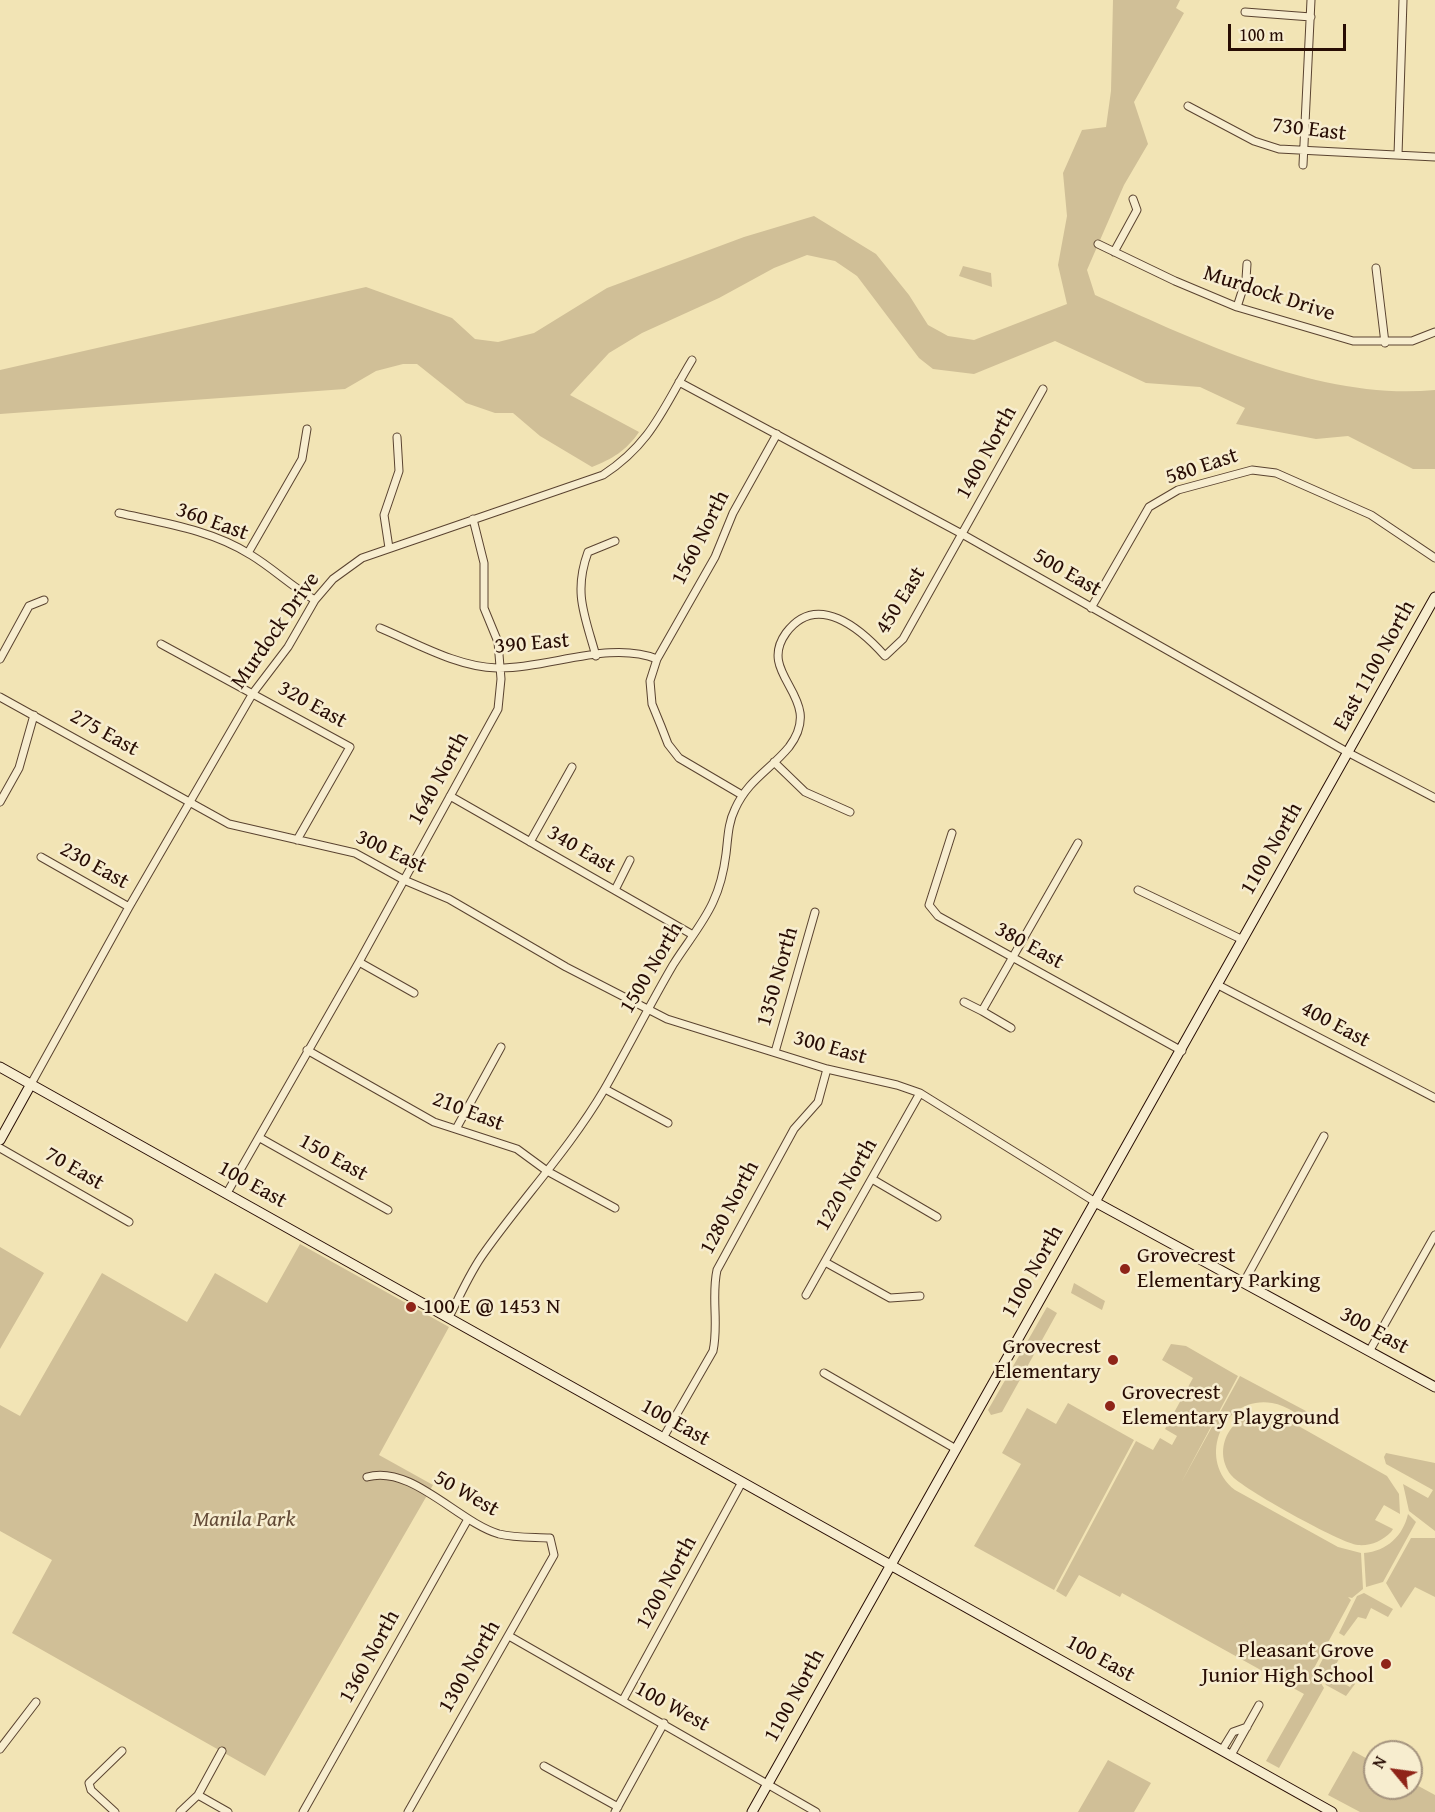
<!DOCTYPE html>
<style>
body{margin:0}
#map{position:relative;width:1435px;height:1812px;overflow:hidden;background:#f2e4b5;font-family:"Gentium Book Plus",serif}
canvas{display:block}
.north{position:absolute;left:1363px;top:1740px;width:60px;height:60px;box-sizing:border-box;background:#f7edcf;border:2px solid #a4937e;border-radius:50%;rotate:299deg;font-size:16px;font-weight:700;line-height:24px;text-align:center;color:#280d04}
.north::after{content:'';display:block;margin:auto;width:21px;height:27px;background:#8f2418;clip-path:polygon(50% 0,100% 100%,50% 72%,0 100%)}
.scale{position:absolute;left:1228px;top:24px;width:118px;height:27px;box-sizing:border-box;border:3px solid #280d04;border-top:0;padding-left:8px;font-size:18px;line-height:21px;white-space:nowrap;color:#280d04;-webkit-text-stroke:4px #f7edcf;paint-order:stroke}
</style>
<div id="map">
<canvas width="1435" height="1812"></canvas>
<div class="north">N</div>
<div class="scale">100 m</div>
</div>
<script>
const g = document.querySelector('canvas').getContext('2d');
g.lineJoin = 'round';
function paint(path, color) { g.fillStyle = color; g.fill(path, 'evenodd'); }
function trace(path, color, width, dash) { g.strokeStyle = color; g.lineWidth = width; g.lineCap = dash ? 'butt' : 'round'; g.setLineDash(dash || []); g.stroke(path); }
function drawText(font, color, halo, rows, align = 'center') {
  g.font = font + ' "Gentium Book Plus",serif'; g.lineWidth = 5; g.setLineDash([]); g.textBaseline = 'middle'; g.strokeStyle = halo; g.fillStyle = color; for (const [text, x, y, turn = 0] of rows) {
    g.save(); g.translate(x, y); g.rotate((+turn || 0) * Math.PI / 180); g.textAlign = isNaN(turn) ? turn : align; if (halo) g.strokeText(text, 0, 0); g.fillText(text, 0, 0); g.restore();
  }
}
paint(new Path2D(`
 M1113,0H1180L1176,8L1184,13L1134,102L1148,144L1124,185L1087,270L1095,295C1197,341 1320,401 1435,390V469H1413L1348,436L1316,439L1236,424L1245,408L1200,387L1146,383L1055,341L974,374L933,369L919,358L857,276L835,261L807,255L774,268L719,298L642,333L609,353L570,395L639,432C626,451 612,459 592,467L540,436L513,413H495L466,403L417,364H403L376,371L345,389L0,414V370L366,287L452,318L475,339L498,342L534,333L607,288L744,237L814,216L876,254L909,295L928,325L948,336L974,340L1067,304L1058,265L1067,216L1063,173L1082,130L1106,127L1111,91Z
 M963,266L991,273L992,287L959,276Z
 M300,1244L449,1327L379,1455L433,1485L265,1776L12,1633L52,1560L0,1531V1405L20,1416L102,1273L187,1322L215,1273L267,1303Z
 M0,1247L44,1273L0,1349Z
 M1074,1283L1105,1301L1102,1310L1071,1293Z
 M1047,1307L1057,1313L1002,1412L991,1415L988,1410Z
 M1171,1344L1186,1346L1238,1376L1181,1483L1240,1376L1321,1419L1317,1426C1304,1419 1287,1405 1272,1403C1222,1395 1196,1460 1235,1490L1338,1547L1361,1553L1363,1589L1352,1598L1348,1597L1351,1600L1313,1670L1324,1688L1279,1768L1266,1761L1304,1694L1122,1593L1120,1597L1079,1575L1066,1597L1056,1591L1136,1441L1153,1450L1160,1438L1172,1445L1177,1436L1165,1429L1193,1378L1162,1360Z
 M1068,1403L1134,1440L1054,1590L974,1546L1021,1464L1002,1453L1027,1408L1056,1424Z
 M1263,1412L1279,1415L1387,1476L1399,1494L1400,1514L1384,1505L1375,1520L1393,1529L1391,1532C1382,1541 1371,1546 1358,1545C1342,1544 1241,1488 1231,1475C1211,1448 1232,1413 1263,1412Z
 M1386,1453L1435,1463V1531L1409,1511L1403,1484L1428,1498L1433,1490L1386,1464L1384,1457Z
 M1408,1514L1416,1522L1383,1582L1366,1587L1364,1553C1387,1551 1403,1536 1408,1514Z
 M1411,1538H1435V1597L1415,1587L1401,1608L1386,1583Z
 M1364,1593L1393,1609L1388,1617L1371,1608L1366,1619L1358,1617L1344,1636L1339,1633L1357,1596Z
 M1334,1645L1343,1651L1330,1676L1350,1687L1354,1681L1355,1684L1346,1696L1326,1685L1317,1670L1329,1647Z
 M1353,1751L1375,1763V1788H1411V1782L1435,1795V1812H1360L1328,1795Z
 M1108,1760L1151,1783L1134,1812H1078Z`), '#d0bf97');
const street = new Path2D(`
 M1245,12L1311,17
 M1188,106L1254,141L1279,149L1435,157
 M1398,155L1403,0
 M1303,165L1311,0
 M1098,244L1175,281L1237,307L1353,341H1412L1435,332
 M1114,252L1137,210L1133,199
 M1376,268L1385,343
 M1237,307L1246,279L1247,264
 M679,382L962,534L1349,753L1435,798
 M119,513C164,523 212,530 251,555C274,569 292,587 315,600
 M389,548L384,515L399,471L397,437
 M248,553L302,459L307,429
 M1091,608L1149,507L1178,490L1252,470L1276,473L1371,515L1435,558
 M380,628C416,643 457,667 497,668C548,669 609,640 657,659
 M161,644L350,747L297,840
 M596,656C585,616 573,593 588,552L615,541
 M0,659L29,606L44,600
 M0,697L229,824L355,853L404,880L449,899L566,967L667,1019L827,1069L897,1085L920,1093L1097,1203
 M774,762L805,792L850,812
 M742,795L679,758L668,744L661,726L652,704L650,681L657,659L715,557L733,513L777,434
 M450,796L693,935
 M0,802L19,768L34,715
 M952,833L929,905L938,916L1182,1051
 M530,842L572,767
 M41,857L129,907
 M615,890L630,860
 M1138,890L1243,940
 M359,962L414,993
 M1218,985L1435,1098
 M964,1002L982,1011L1078,843
 M982,1011L1011,1028
 M307,1050L434,1122L517,1149L547,1171L615,1208
 M775,1052L815,912
 M31,1084L129,907L253,693L288,647L315,600L333,579L362,558L603,475C652,443 663,408 692,360
 M605,1089L668,1123
 M456,1129L501,1047
 M260,1138L388,1210
 M0,1148L129,1222
 M872,1179L937,1217
 M227,1193L359,962L498,709L501,679L498,642L484,608V563L473,519
 M825,1262L890,1298L920,1296
 M1244,1282L1324,1136
 M806,1295L920,1093
 M449,1317C460,1296 470,1272 484,1253C523,1198 570,1148 604,1090C628,1048 649,1006 673,965C686,944 703,924 713,902C720,887 724,870 726,854C728,838 728,823 735,809C748,780 770,770 789,747C827,697 755,676 786,633C817,591 861,629 885,656L903,639L1043,389
 M1370,1350L1435,1235
 M824,1373L956,1449
 M663,1438L713,1351C719,1324 711,1297 717,1270L794,1129L818,1102L827,1069
 M367,1477C411,1464 458,1522 499,1534C515,1538 534,1537 550,1538L554,1555L408,1812
 M509,1636L816,1812
 M623,1700L742,1482
 M0,1749L36,1702
 M1222,1750L1233,1732L1247,1727
 M1231,1755L1259,1705
 M544,1766L618,1807
 M198,1795L228,1812
 M115,1812L91,1790L89,1783L122,1751
 M180,1812L198,1795L222,1751
 M303,1812L468,1519
 M615,1812L664,1723`);
const secondary = new Path2D(`
 M0,1067L1332,1812
 M0,1140L31,1084
 M1097,1203L1435,1387
 M752,1812L1435,597`);
trace(street, '#5a4330', 9);
trace(secondary, '#280d04', 11);
trace(street, '#f7edcf', 7);
trace(secondary, '#f7edcf', 9);
for (const [x, y, r, color] of [
 [1125,1269,6,"#8f2418"],
 [411,1307,6,"#8f2418"],
 [1113,1360,6,"#8f2418"],
 [1110,1406,6,"#8f2418"],
 [1386,1664,6,"#8f2418"]
]) { const dot = new Path2D(); dot.arc(x, y, r, 0, 2 * Math.PI); g.fillStyle = color; g.fill(dot); trace(dot, '#f7edcf', 2); }
drawText('22px', '#280d04', '#f7edcf', [
 ["730 East",1309,130,7],
 ["Murdock Drive",1269,294,18],
 ["1400 North",987,453,-61],
 ["580 East",1202,467,-18],
 ["360 East",212,522,20],
 ["1560 North",701,538,-63],
 ["500 East",1067,573,30],
 ["450 East",901,601,-58],
 ["Murdock Drive",276,631,-55],
 ["390 East",532,644,-5],
 ["East 1100 North",1375,666,-61],
 ["320 East",312,705,29],
 ["275 East",104,733,29],
 ["1640 North",439,779,-61],
 ["1100 North",1272,849,-60],
 ["340 East",581,850,30],
 ["300 East",391,852,25],
 ["230 East",94,866,29],
 ["380 East",1029,946,29],
 ["1500 North",652,968,-59],
 ["1350 North",778,977,-74],
 ["400 East",1335,1025,28],
 ["300 East",830,1048,16],
 ["210 East",468,1112,21],
 ["150 East",333,1158,29],
 ["70 East",74,1169,30],
 ["100 East",252,1185,29],
 ["1220 North",847,1185,-60],
 ["1280 North",730,1208,-62],
 ["1100 North",1033,1272,-60],
 ["300 East",1374,1331,29],
 ["100 East",675,1423,29],
 ["50 West",466,1494,30],
 ["1200 North",667,1583,-61],
 ["1360 North",370,1657,-61],
 ["100 East",1100,1659,29],
 ["1300 North",470,1667,-60],
 ["1100 North",795,1696,-61],
 ["100 West",672,1707,29]
]);
drawText('22px', '#280d04', '#f7edcf', [
 ["Grovecrest",1137,1256],
 ["Elementary Parking",1137,1281],
 ["100 E @ 1453 N",423,1307],
 ["Grovecrest",1101,1347,"right"],
 ["Elementary",1101,1372,"right"],
 ["Grovecrest",1122,1393],
 ["Elementary Playground",1122,1418],
 ["Pleasant Grove",1374,1651,"right"],
 ["Junior High School",1374,1676,"right"]
], 'left');
drawText('italic 22px', '#634b37', '#f7edcf', [
 ["Manila Park",244,1520]
]);
</script>
